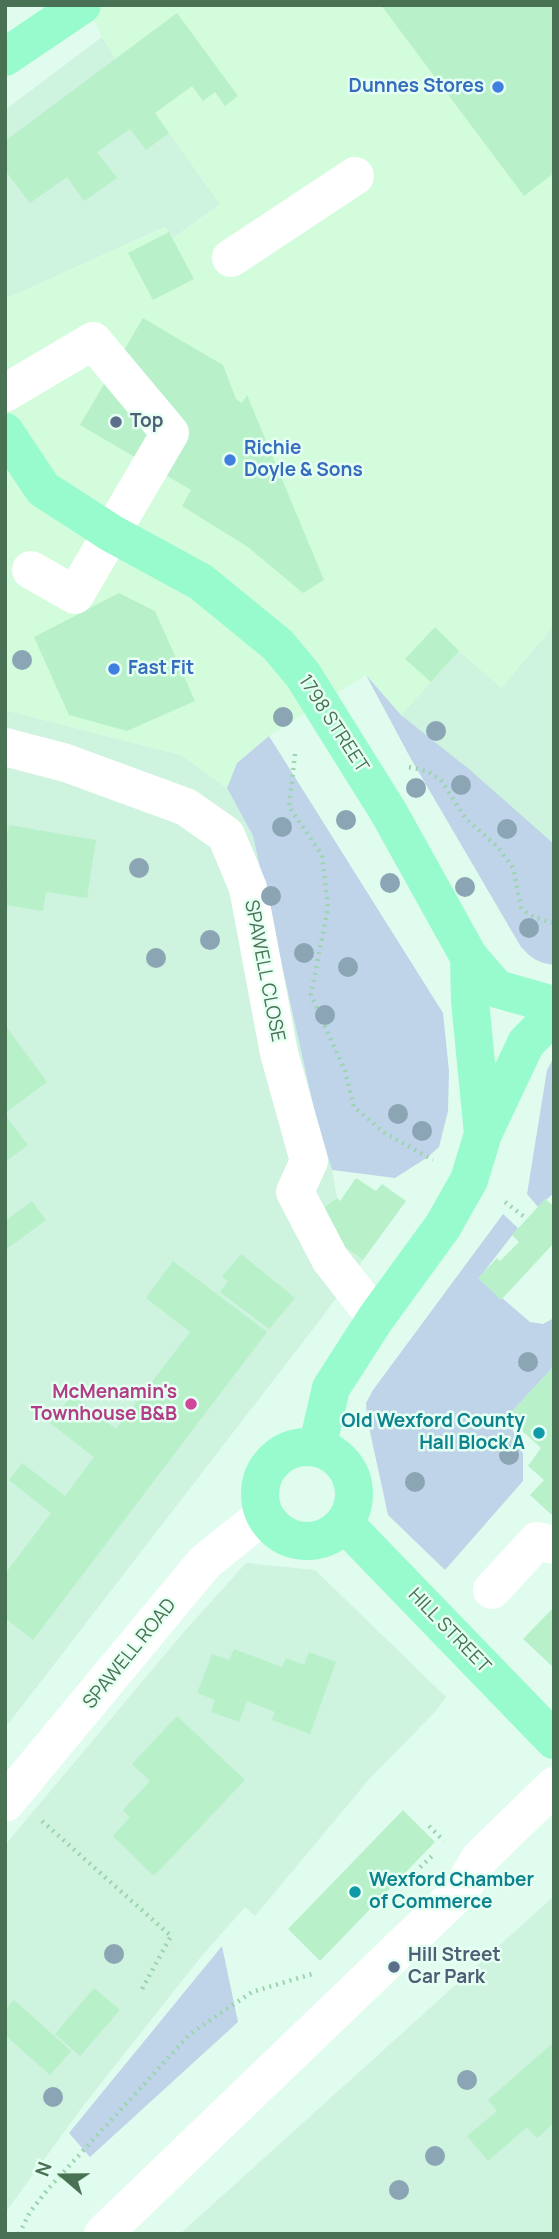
<!DOCTYPE html>
<style>
body{margin:0}
#map{position:relative;width:559px;height:2239px;overflow:hidden;background:#e0fcee;font-family:Manrope,sans-serif}
canvas{display:block}
.frame{position:absolute;inset:0;border:7px solid #487253;pointer-events:none}
.north{position:absolute;left:28px;top:2141px;width:70px;height:70px;-webkit-text-stroke:5px #e6fff3;paint-order:stroke;rotate:290deg;font-size:19px;font-weight:700;line-height:28px;text-align:center;color:#487253}
.north::after{content:'';display:block;margin:auto;width:24px;height:32px;background:#487253;clip-path:polygon(50% 0,100% 100%,50% 72%,0 100%)}
</style>
<div id="map">
<canvas width="559" height="2239"></canvas>
<div class="frame"></div>
<div class="north">N</div>
</div>
<script>
const g = document.querySelector('canvas').getContext('2d');
g.lineJoin = 'round';
function paint(path, color) { g.fillStyle = color; g.fill(path, 'evenodd'); }
function trace(path, color, width, dash) { g.strokeStyle = color; g.lineWidth = width; g.lineCap = dash ? 'butt' : 'round'; g.setLineDash(dash || []); g.stroke(path); }
function drawText(font, color, halo, rows, align = 'center') {
  g.font = font + ' Manrope,sans-serif'; g.lineWidth = 5; g.setLineDash([]); g.textBaseline = 'middle'; g.strokeStyle = halo; g.fillStyle = color; for (const [text, x, y, turn = 0] of rows) {
    g.save(); g.translate(x, y); g.rotate((+turn || 0) * Math.PI / 180); g.textAlign = isNaN(turn) ? turn : align; if (halo) g.strokeText(text, 0, 0); g.fillText(text, 0, 0); g.restore();
  }
}
paint(new Path2D(`
 M102,37L220,204L172,239L165,227L5,299V110Z
 M554,625V844L401,715L459,651L502,687Z
 M5,710L181,755L227,788L253,836L314,1109L332,1170L337,1198L321,1209L339,1243L363,1260L323,1316L5,1728Z
 M246,1563L315,1570L446,1697L435,1712L371,1777L255,1916L245,1907L200,1958L83,2106L5,2213V1845L183,1633Z
 M554,1896V2234H180Z`), '#cef3df');
paint(new Path2D(`
 M87,5H554V625L501,688L459,651L401,715L366,675L269,736L237,763L227,788L181,755L5,710V299L166,227L173,239L220,204L116,60L102,37Z`), '#d3fcdc');
paint(new Path2D(`
 M366,675L401,715L470,770L554,844V965C538,963 531,958 521,947L411,759Z
 M269,736L443,1013L449,1071L448,1111L439,1147L428,1157L395,1178L332,1170L314,1109L253,836L227,788L237,763Z
 M554,1057V1193L538,1207L527,1194L547,1070Z
 M503,1214L518,1228L479,1278L530,1322L543,1324L554,1318V1366L507,1417L523,1454V1481L445,1570L388,1515L367,1418L366,1403L373,1390Z
 M222,1946L238,2022L90,2157L69,2133Z`), '#bfd4e9');
paint(new Path2D(`
 M381,5H554V173L524,196Z
 M177,13L238,96L225,106L215,92L203,101L192,86L155,113L169,133L146,150L130,129L97,152L117,178L84,201L67,177L30,203L5,170V141Z
 M169,232L194,279L153,300L128,253Z
 M143,318L223,365L236,399L242,403L247,395L324,580L303,593L248,547L182,506L191,490L80,425Z
 M119,593L155,611L195,701L127,731L69,715L34,637Z
 M435,627L459,651L431,682L405,659Z
 M9,825L96,840L87,898L46,892L43,911L5,905L8,883L5,882V846Z
 M5,1025L47,1082L5,1113Z
 M5,1115L28,1145L5,1162Z
 M356,1178L376,1191L382,1184L406,1201L363,1260L339,1243L320,1210L337,1198L340,1201Z
 M545,1199L554,1206V1243L501,1300L478,1278L497,1258L500,1261L519,1242L512,1235Z
 M32,1201L46,1220L5,1250V1221Z
 M241,1254L295,1298L269,1329L220,1292L228,1281L222,1277Z
 M173,1261L267,1332L33,1640L5,1618V1574L51,1513L9,1480L22,1463L65,1496L94,1457L50,1423L72,1395L116,1429L190,1332L146,1298Z
 M554,1366V1517L530,1495L544,1480L528,1466L541,1448L507,1417Z
 M554,1607V1668L523,1639Z
 M234,1649L282,1667L286,1658L304,1665L309,1652L336,1662L310,1734L272,1720L275,1712L247,1701L239,1722L211,1712L215,1700L197,1693L212,1654L229,1660Z
 M177,1716L245,1780L154,1876L113,1836L130,1817L123,1810L150,1781L132,1764Z
 M403,1810L435,1842L320,1961L288,1929Z
 M94,1988L120,2010L80,2056L55,2034Z
 M14,2000L71,2051L50,2075L5,2035V2010Z
 M554,2042V2123L537,2138L527,2127L488,2161L467,2136L497,2111L488,2100Z`), '#b8f1c9');
trace(new Path2D(`
 M295,754L289,807L322,855L328,907L311,995L345,1071L354,1107L385,1133L433,1160
 M409,767L427,771L441,780L466,819L498,847L513,868L521,907L527,913L536,918L554,923
 M505,1202L527,1219
 M42,1821L171,1936L142,1989
 M429,1826L444,1841
 M410,1877L432,1856
 M19,2234L30,2212L48,2189L190,2034L252,1992L312,1974`), '#9bd5ad', 4.5, [2, 5]);
trace(new Path2D(`
 M231,258L355,176
 M5,393L93,341L170,433L75,595L31,570
 M5,747L66,763L186,807L226,835L248,888L279,1053L309,1161L295,1192L330,1259L376,1318
 M492,1590L537,1541L554,1545
 M5,1803L205,1562L265,1514
 M103,2234L462,1889L480,1858L554,1786`), '#fff', 38);
trace(new Path2D(`
 M5,57L82,5
 M5,432L43,489L111,533L201,582L278,645L303,675L389,813L469,957L470,1001L483,1134
 M469,957L497,989L554,1005
 M260 1494a47 47 0 1 1 94 0a47 47 0 1 1-94 0Z
 M317,1448L331,1388L376,1318L443,1226L469,1180L483,1134L526,1043L554,1015
 M344,1523L554,1740`), '#98fbcd', 38);
g.fillStyle = '#8ba5b4';
for (const [x, y] of [
 [22,660],
 [283,717],
 [436,731],
 [461,785],
 [416,788],
 [346,820],
 [282,827],
 [507,829],
 [139,868],
 [390,883],
 [465,887],
 [271,896],
 [529,928],
 [210,940],
 [304,953],
 [156,958],
 [348,967],
 [325,1015],
 [398,1114],
 [422,1131],
 [528,1362],
 [509,1455],
 [415,1482],
 [114,1954],
 [467,2080],
 [53,2097],
 [435,2156],
 [399,2190]
]) { g.beginPath(); g.arc(x, y, 10, 0, 2 * Math.PI); g.fill(); }
for (const [x, y, r, color] of [
 [498,87,7,"#3f7fe0"],
 [116,422,7,"#5c6f8a"],
 [230,460,7,"#3f7fe0"],
 [114,669,7,"#3f7fe0"],
 [191,1404,7,"#d1479c"],
 [539,1433,7,"#0f9aa8"],
 [355,1892,7,"#0f9aa8"],
 [394,1967,7,"#5c6f8a"]
]) { const dot = new Path2D(); dot.arc(x, y, r, 0, 2 * Math.PI); g.fillStyle = color; g.fill(dot); trace(dot, '#e6fff3', 2.5); }
drawText('bold 19px', '#366cbe', '#e6fff3', [
 ["Dunnes Stores",484,87,"right"],
 ["Richie",244,449],
 ["Doyle & Sons",244,471],
 ["Fast Fit",128,669]
], 'left');
drawText('bold 19px', '#4e5e75', '#e6fff3', [
 ["Top",130,422],
 ["Hill Street",408,1956],
 ["Car Park",408,1978]
], 'left');
drawText('19px', '#487253', '#e6fff3', [
 ["1798 STREET",333,724,57],
 ["SPAWELL CLOSE",264,971,79],
 ["HILL STREET",449,1631,46],
 ["SPAWELL ROAD",130,1654,-51]
]);
drawText('bold 19px', '#b23c85', '#e6fff3', [
 ["McMenamin's",177,1393],
 ["Townhouse B&B",177,1415]
], 'right');
drawText('bold 19px', '#0d838f', '#e6fff3', [
 ["Old Wexford County",525,1422],
 ["Hall Block A",525,1444],
 ["Wexford Chamber",369,1881,"left"],
 ["of Commerce",369,1903,"left"]
], 'right');
</script>
